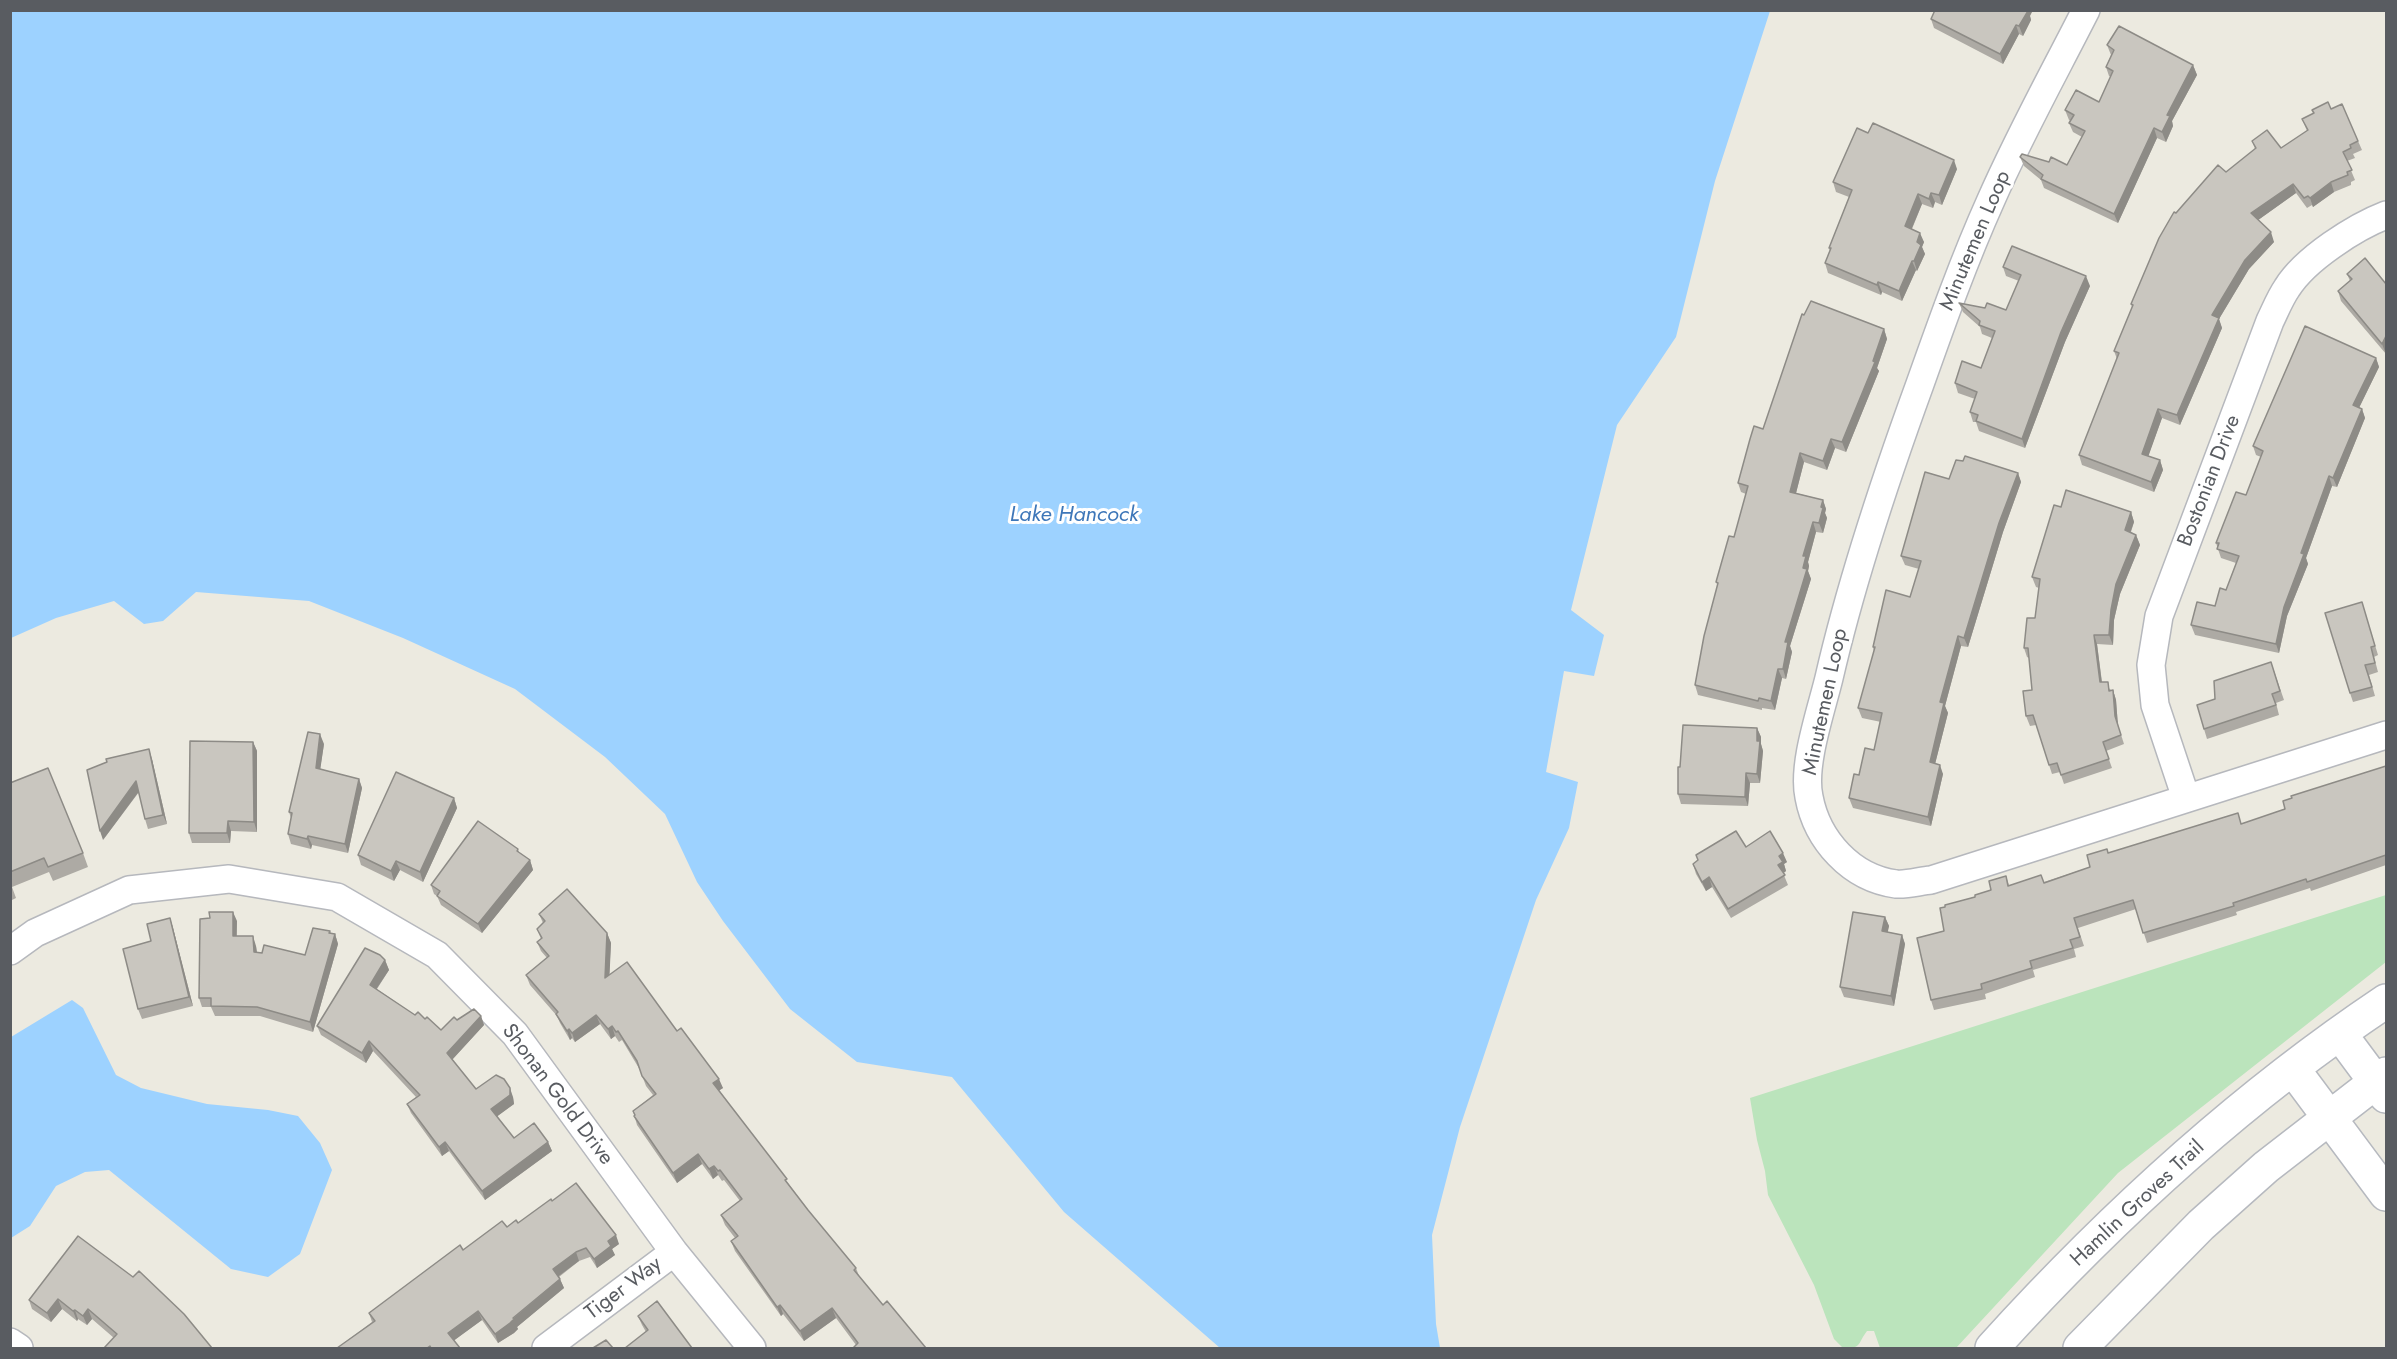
<!DOCTYPE html>
<style>
body{margin:0}
#map{position:relative;width:2397px;height:1359px;overflow:hidden;background:#eceae0;font-family:Jost,sans-serif}
canvas{display:block}
.frame{position:absolute;inset:0;border:12px solid #595c61;pointer-events:none}
</style>
<div id="map">
<canvas width="2397" height="1359"></canvas>
<div class="frame"></div>
</div>
<script>
const g = document.querySelector('canvas').getContext('2d');
g.lineJoin = 'round';
function paint(path, color) { g.fillStyle = color; g.fill(path, 'evenodd'); }
function trace(path, color, width, dash) { g.strokeStyle = color; g.lineWidth = width; g.lineCap = dash ? 'butt' : 'round'; g.setLineDash(dash || []); g.stroke(path); }
function drawText(font, color, halo, rows, align = 'center') {
  g.font = font + ' Jost,sans-serif'; g.lineWidth = 6; g.setLineDash([]); g.textBaseline = 'middle'; g.strokeStyle = halo; g.fillStyle = color; for (const [text, x, y, turn = 0] of rows) {
    g.save(); g.translate(x, y); g.rotate((+turn || 0) * Math.PI / 180); g.textAlign = isNaN(turn) ? turn : align; if (halo) g.strokeText(text, 0, 0); g.fillText(text, 0, 0); g.restore();
  }
}
paint(new Path2D(`
 M2386,895V962L2118,1173L1956,1348H1880L1874,1331H1867C1857,1344 1862,1349 1843,1348L1834,1339L1814,1285L1768,1195L1765,1171L1757,1140L1750,1098Z`), '#bbe4bc');
paint(new Path2D(`
 M10,11H1770L1715,181L1676,337L1617,425L1571,610L1604,635L1594,676L1564,671L1546,772L1578,782L1569,828L1536,900L1460,1127L1432,1235L1436,1324L1440,1348H1220L1064,1212L952,1077L857,1062L790,1009L723,921L697,882L665,814L605,757L515,689L403,638L309,601L196,592L163,621L144,624L114,601L56,618L11,638Z
 M72,1000L83,1008L116,1075L141,1088L207,1104L268,1110L298,1116L320,1143L332,1170L300,1254L268,1277L231,1269L109,1170L85,1172L56,1186L30,1226L11,1238V1037Z`), '#9dd2ff');
const street = new Path2D(`
 M2086,10C2054,73 2019,136 1991,200C1964,260 1942,322 1920,384C1885,480 1852,578 1829,678C1821,711 1802,765 1809,797C1817,840 1851,878 1896,884C1907,885 1920,881 1931,880L2386,735
 M2186,798L2155,705L2151,665L2159,616L2270,321C2275,311 2280,298 2287,288C2305,259 2355,227 2386,215
 M10,951L35,933L129,890L229,879L337,897L437,955L515,1034L674,1252L752,1348
 M10,1342L19,1348
 M546,1348L674,1252`);
const secondary = new Path2D(`
 M2340,1034L2386,1096
 M2293,1069L2386,1194
 M1992,1348C2109,1219 2241,1098 2386,1001
 M2080,1348L2201,1225L2266,1167L2386,1074`);
trace(street, '#b6b8bd', 30);
trace(secondary, '#b6b9bf', 36);
trace(street, '#fff', 27);
trace(secondary, '#fff', 33);
paint(new Path2D(`
 M2030,16L2031,20L2023,36L2019,34L2003,64L1934,28L1931,19Z
 M2107,45L2193,65L2197,75L2172,121L2173,126L2166,142L2157,138L2118,223L2044,188L2041,180L2024,166L2020,157L2067,165L2082,137L2073,132L2069,123L2071,121L2069,120L2065,110L2099,102L2111,77L2109,76L2106,67L2111,55Z
 M2331,109L2358,141L2362,150L2353,154L2355,158L2347,161L2355,180L2351,182V185L2334,192L2313,207L2312,205L2307,208L2296,193L2258,220L2274,242L2249,269L2219,319L2222,328L2180,425L2162,418L2148,456L2160,460L2163,470L2154,492L2082,465L2079,455L2117,359L2114,351L2132,307L2131,304L2176,213L2255,149L2252,141L2281,148L2307,131L2302,119Z
 M1957,169L1942,205L1935,202L1933,208L1922,204L1912,229L1924,242L1922,247L1925,254L1917,271L1916,270L1902,301L1882,292L1881,295L1828,273L1825,263L1830,251L1829,248L1849,197L1836,192L1833,182Z
 M2003,267L2090,286L2065,342L2025,448L1979,431L1976,422H1973L1970,412L1975,399L1958,393L1955,383L1981,368L1992,338L1982,334L1980,327L1963,312L1959,303L1985,308L2006,310L2019,281L2006,276Z
 M2347,274L2386,284V354L2341,301L2338,291L2350,281Z
 M1884,329L1887,339L1877,368L1879,371L1846,452L1835,448L1827,470L1804,462L1796,493L1823,500L1826,509L1825,513L1827,518L1823,533L1816,532L1808,562L1809,566L1808,571L1811,579L1790,646L1792,652L1786,679L1782,678L1775,710L1762,708V710L1698,695L1695,685L1718,586L1716,582L1734,537L1746,494L1741,492L1738,483Z
 M2376,358L2379,367L2359,408L2362,409L2365,418L2337,487L2332,486L2306,558L2308,564L2287,616L2279,653L2195,635L2191,625L2215,606L2226,590L2236,563L2221,558L2216,543L2246,495L2261,457L2256,455L2253,446Z
 M2018,473L2021,482L2003,532L1968,647L1961,646L1945,706L1948,713L1935,764L1943,774L1931,826L1853,808L1849,798L1859,775L1874,750L1881,722L1862,718L1858,708L1874,651L1873,647L1910,597L1919,569L1905,565L1901,556L1949,479Z
 M2061,507L2131,512L2134,522L2131,532L2136,535L2140,545L2120,594L2114,620L2113,645L2097,644L2102,682L2111,690H2113L2116,700L2118,726L2124,744L2106,751L2112,768L2064,784L2060,772L2052,774L2036,725L2030,726L2026,716L2032,690L2029,658L2027,657L2024,648L2035,618L2039,588L2036,587L2032,577Z
 M2362,602L2378,655L2374,657L2378,672L2369,675L2375,696L2353,702L2350,693Z
 M2271,662L2284,700L2276,703L2279,715L2207,739L2204,729L2215,699Z
 M1757,728L1761,737V744L1763,751L1760,783H1750L1748,806L1681,804L1678,794L1680,767Z
 M253,742L257,751V832L231,831L230,843H192L189,833Z
 M324,744L320,769L359,779L362,788L348,853L312,845L311,849L291,844L288,834L291,818L289,812Z
 M152,759L167,824L148,829L145,819L139,792L103,840Z
 M2386,769V865L2311,891L2310,888L2236,912L2237,915L2147,943L2136,909L2078,928L2084,946L2074,949L2076,957L2033,970L2035,977L1985,994L1986,999L1934,1010L1931,1000L1944,931L1975,897L1991,890L2006,876L2009,885L2044,882L2090,867L2109,853L2241,824L2285,809Z
 M10,783L83,853L88,867L53,881L49,872L12,887L16,898L10,901Z
 M454,798L457,808L423,882L400,870L394,881L361,865L358,855Z
 M1746,847L1787,862L1784,864L1786,871L1783,873L1788,885L1731,918L1712,887L1706,891L1696,874L1693,864Z
 M518,849L519,852L530,860L533,870L482,933L441,905L437,896L434,894L431,885Z
 M539,914L607,933L611,943L609,975L677,1031L723,1088L719,1090L808,1210L856,1268L859,1276L883,1305L926,1348L856,1345L836,1318L804,1341L783,1314L781,1316L735,1251L731,1241L735,1238L725,1225L721,1215L740,1201L724,1180L722,1181L718,1175L713,1179L702,1164L677,1183L637,1125L633,1111L653,1095L646,1086L640,1070L622,1040L619,1042L615,1036L611,1039L600,1024L575,1042L572,1038L570,1040L560,1023L557,1016L530,985L526,975L547,958L541,951L537,942L541,939L537,929L543,923Z
 M1885,917L1889,926L1887,932L1902,935L1905,944L1894,1006L1844,997L1840,987Z
 M170,918L173,928L193,1006L142,1019L138,1009L151,941Z
 M237,921V936L256,946L257,952L305,955L331,933L335,934L338,944L313,1032L260,1016H215L211,1007H202L199,998Z
 M385,960L389,970L377,989L415,1015L425,1019L441,1030L457,1020L481,1016L484,1025L452,1060L476,1089L513,1097L514,1104L497,1116L514,1138L548,1142L552,1151L485,1200L449,1151L442,1156L411,1113L407,1104L416,1097L373,1051L366,1063L321,1035L317,1026Z
 M552,1201L619,1244L612,1249L615,1255L597,1268L590,1257L579,1261L559,1277L564,1288L517,1327L518,1329L514,1333L498,1343L482,1320L454,1340L460,1348H337L372,1322L369,1313L463,1250L518,1223Z
 M133,1277L184,1314L114,1338L92,1319L87,1325L78,1319L77,1321L62,1309L51,1322L32,1309L29,1300Z
 M638,1316L692,1348L646,1332L642,1325Z`), '#adaaa4');
paint(new Path2D(`
 M2026,10H2033L2030,16L2031,20L2023,36L2019,26Z
 M2016,25L2019,34L2003,64L2000,54Z
 M2193,65L2197,75L2172,121L2173,126L2166,142L2162,132L2167,115Z
 M2154,128L2157,138L2118,223L2114,214Z
 M1954,160L1957,169L1942,205L1939,195Z
 M2331,182L2334,192L2313,207L2310,198Z
 M2293,184L2296,193L2254,223L2251,213Z
 M1931,193L1935,202L1933,208L1929,199Z
 M1918,194L1922,204L1909,235L1905,226Z
 M2271,232L2274,242L2249,269L2219,319L2222,328L2180,425L2177,415L2212,315L2245,260Z
 M1920,233L1924,242L1922,247L1925,254L1917,271L1914,261L1917,242Z
 M1912,261L1916,270L1902,301L1899,291Z
 M2086,276L2090,286L2065,342L2025,448L2022,439L2061,332Z
 M1878,282L1882,292L1881,295L1877,285Z
 M1884,329L1887,339L1877,368L1879,371L1846,452L1842,442Z
 M2386,336V354L2382,344Z
 M2376,358L2379,367L2356,414L2353,405Z
 M2158,409L2162,418L2146,463L2142,454Z
 M2362,409L2365,418L2337,487L2333,478Z
 M1831,439L1835,448L1827,470L1823,461Z
 M1800,453L1804,462L1794,501L1790,492Z
 M2160,460L2163,470L2154,492L2151,482Z
 M2018,473L2021,482L2003,532L1968,647L1964,638L1999,523Z
 M2329,476L2332,486L2306,558L2308,564L2287,616L2279,653L2276,644L2284,607L2301,553Z
 M1823,500L1826,509L1825,513L1827,518L1823,533L1819,523Z
 M2131,512L2134,522L2128,539L2125,530Z
 M1813,522L1816,532L1808,562L1809,566L1808,571L1811,579L1790,646L1792,652L1786,679L1783,669L1785,642L1803,568V556Z
 M2136,535L2140,545L2120,594L2114,620L2113,645L2109,635L2111,610L2116,584Z
 M2094,635L2097,644L2103,692L2100,682Z
 M1958,636L1961,646L1945,706L1948,713L1933,772L1930,762L1940,702Z
 M1778,669L1782,678L1775,710L1771,701Z
 M2113,690L2116,700L2118,726L2124,744L2115,716Z
 M1757,728L1761,737V744L1763,751L1760,783L1757,774Z
 M320,734L324,744L319,778L316,768Z
 M253,742L257,751V832L254,822Z
 M149,749L152,759L167,824L163,815Z
 M1940,765L1943,774L1931,826L1928,817Z
 M1746,773L1750,783L1748,806L1745,797Z
 M359,779L362,788L348,853L345,844Z
 M136,781L140,790L103,840L100,831Z
 M454,798L457,808L423,882L420,872Z
 M228,821L231,831L230,843L227,833Z
 M308,836L312,845L311,849L307,839Z
 M1783,853L1787,862L1784,864L1786,871L1781,875L1778,865L1779,856Z
 M530,860L533,870L482,933L478,924Z
 M396,861L400,870L394,881L391,871Z
 M1709,877L1712,887L1706,891L1702,882Z
 M233,912L237,921L236,945L233,936Z
 M1885,917L1889,926L1886,941L1882,931Z
 M170,918L173,928L193,1006L189,997Z
 M330,931L333,940L335,934L338,944L313,1032L310,1022Z
 M607,933L611,943L609,987L605,978Z
 M1902,935L1905,944L1894,1006L1891,996Z
 M253,936L256,946L258,962L254,952Z
 M385,960L389,970L373,994L370,985Z
 M596,1015L600,1024L575,1042L572,1033Z
 M481,1016L484,1025L450,1062L447,1053Z
 M612,1026L615,1036L611,1039L608,1029Z
 M569,1029L572,1038L570,1040L567,1031Z
 M369,1041L373,1051L366,1063L362,1053Z
 M719,1079L723,1088L717,1092L713,1083Z
 M510,1088L513,1097L514,1104L495,1118L491,1109Z
 M445,1142L449,1151L442,1156L439,1147Z
 M548,1142L552,1151L485,1200L482,1191Z
 M698,1154L702,1164L677,1183L673,1173Z
 M714,1166L718,1175L713,1179L709,1169Z
 M616,1235L619,1244L612,1249L615,1255L597,1268L594,1259L608,1241Z
 M576,1252L579,1261L556,1278L553,1269Z
 M560,1279L564,1288L517,1327L518,1329L514,1333L498,1343L495,1334Z
 M58,1299L62,1309L51,1322L47,1313Z
 M780,1305L783,1314L781,1316L777,1307Z
 M832,1308L836,1318L804,1341L800,1331Z
 M88,1309L92,1319L87,1325L83,1316Z
 M75,1310L78,1319L77,1321L73,1311Z
 M478,1311L482,1320L452,1342L448,1333Z`), '#8d8b86');
const building = new Path2D(`
 M1935,10H2027L2028,11L2019,26L2016,25L2000,54L1931,19Z
 M2119,26L2193,65L2167,115L2170,116L2162,132L2154,128L2114,214L2041,179L2043,175L2020,157L2022,154L2049,162L2051,157L2067,165L2085,131L2069,123L2074,115L2065,110L2076,90L2099,102L2113,71L2106,67L2114,50L2107,45Z
 M2328,102L2331,109L2342,104L2358,141L2350,145L2351,148L2343,152L2352,170L2347,172L2348,175L2331,182L2310,198L2308,196L2304,198L2293,184L2251,213L2271,232L2245,260L2212,315L2219,318L2177,415L2158,409L2142,454L2160,460L2151,482L2079,455L2119,353L2114,351L2133,305L2131,304L2159,238L2174,212L2176,213L2218,165L2226,172L2256,148L2252,141L2267,130L2281,148L2308,130L2302,119L2314,113L2312,110Z
 M1873,123L1954,160L1939,195L1931,193L1929,199L1918,194L1905,226L1920,233L1917,242L1921,245L1914,261H1912L1899,291L1878,282L1877,285L1825,263L1831,248H1829L1852,190L1833,182L1857,128L1868,133Z
 M2012,246L2086,276L2061,332L2022,439L1976,421L1978,415L1970,412L1977,392L1955,383L1962,361L1981,368L1995,331L1979,325L1980,321L1959,303L1985,308L1987,303L2006,310L2021,275L2003,267Z
 M2365,258L2386,284V336L2382,344L2338,291L2352,279L2347,274Z
 M1811,301L1884,329L1873,361L1875,362L1842,442L1831,439L1823,461L1800,453L1790,492L1823,500L1821,507L1823,508L1819,523L1813,522L1803,556H1806L1803,568L1807,569L1785,642H1788L1783,669H1778L1771,701L1759,698L1758,701L1695,685L1704,636L1718,583L1716,582L1729,536L1734,537L1748,486L1738,483L1750,439L1754,426L1763,429L1802,314L1804,315Z
 M2305,326L2376,358L2353,405L2362,409L2333,478L2329,476L2301,553L2304,554L2284,607L2276,644L2191,625L2197,602L2215,606L2220,588L2226,590L2239,556L2217,549L2219,543H2216L2236,492L2246,495L2263,451L2253,446Z
 M1965,456L2018,473L1999,523L1964,638L1958,636L1940,702L1944,703L1930,762L1940,765L1928,817L1849,798L1854,774L1859,775L1865,748L1874,750L1882,713L1858,708L1875,647H1873L1886,590L1910,597L1921,561L1901,556L1925,472L1949,479L1956,460L1963,461Z
 M2066,490L2131,512L2125,530L2136,535L2116,584L2111,610L2109,635H2094L2100,682H2108L2109,691L2113,690L2115,716L2121,735L2103,742L2109,759L2061,775L2057,763L2049,765L2033,715L2026,716L2023,691L2032,690L2028,648H2024L2027,618H2035L2040,579L2032,577L2054,505L2061,507Z
 M2362,602L2375,646L2371,647L2375,663L2365,665L2372,687L2350,693L2325,613Z
 M2271,662L2280,691L2272,694L2276,705L2204,729L2197,705L2215,699L2214,681Z
 M1683,725L1757,728V741H1760L1757,774L1746,773L1745,797L1678,794V767H1680Z
 M308,732L320,734L316,768L359,779L345,844L308,836L307,839L288,834L292,813L289,812Z
 M190,741L253,742L254,822L228,821L227,833H189Z
 M149,749L163,815L145,819L136,781L100,831L87,770L107,762L106,759Z
 M2386,766V855L2307,882L2306,879L2233,903L2234,906L2143,933L2133,900L2074,918L2080,937L2070,940L2073,948L2030,961L2032,968L1981,984L1982,989L1931,1000L1917,938L1944,931L1940,908L1945,907V905L1975,897V895L1991,890L1989,881L2006,876L2008,886L2041,875L2044,883L2090,867L2087,855L2107,849L2108,853L2238,813L2241,824L2285,809L2283,801L2292,798L2291,796Z
 M48,768L83,853L48,867L44,858L10,872V783Z
 M396,772L454,798L420,872L396,861L391,871L358,855Z
 M478,821L518,849L517,851L530,860L478,924L437,896L440,891L431,885Z
 M1736,831L1746,847L1770,831L1783,853L1779,856L1783,862L1778,865L1785,875L1728,909L1709,877L1702,882L1693,864L1698,860L1696,855Z
 M567,889L607,933L605,978L627,962L677,1031L681,1028L719,1079L713,1083L787,1179L785,1180L808,1210L856,1268L854,1270L883,1305L887,1301L926,1348H853L858,1343L832,1308L800,1331L780,1305L777,1307L731,1241L738,1236L721,1215L742,1199L720,1170L718,1171L714,1166L709,1169L698,1154L673,1173L634,1116L635,1115L633,1111L656,1094L642,1076L637,1061L618,1031L616,1032L612,1026L608,1029L596,1015L572,1033L569,1029L567,1031L556,1014L558,1012L526,975L549,956L537,942L542,938L537,929L545,921L539,914Z
 M209,912H233V936H253L254,952L262,953L264,945L305,955L313,928L330,931L329,933L335,934L310,1022L257,1007L211,1006V998H199L200,919L210,918Z
 M1853,912L1885,917L1882,931L1902,935L1891,996L1840,987Z
 M170,918L189,997L138,1009L123,949L151,941L147,924Z
 M365,948L380,955L385,960L370,985L415,1015L418,1012L425,1019L427,1017L441,1030L454,1017L457,1020L474,1009L481,1016L447,1053L476,1089L496,1075L504,1079L510,1088V1095L491,1109L514,1138L534,1123L548,1142L482,1191L445,1142L439,1147L407,1104L420,1095L369,1041L362,1053L317,1026Z
 M576,1183L616,1235L608,1241L611,1246L594,1259L586,1248L576,1252L553,1269L560,1279L513,1318L514,1319L510,1323L495,1334L478,1311L448,1333L460,1348H431L430,1346L427,1348H337L375,1321L369,1313L460,1245L463,1250L502,1221L507,1227L516,1220L518,1223L551,1199L552,1201Z
 M78,1236L133,1277L139,1271L184,1314L212,1348H104L117,1334L88,1309L83,1316L75,1310L73,1311L58,1299L47,1313L29,1300Z
 M657,1301L692,1348H625L648,1330L638,1316Z
 M606,1340L613,1348H593Z`);
paint(building, '#c9c6bf');
trace(building, '#8d8b86', 1.5);
drawText('21px', '#595c61', '#fff', [
 ["Minutemen Loop",1976,241,-67],
 ["Bostonian Drive",2210,481,-69],
 ["Minutemen Loop",1826,702,-78],
 ["Shonan Gold Drive",557,1095,53],
 ["Hamlin Groves Trail",2138,1204,-43],
 ["Tiger Way",624,1289,-37]
]);
drawText('italic 22px', '#3e77b9', '#fff', [
 ["Lake Hancock",1074,516]
]);
</script>
